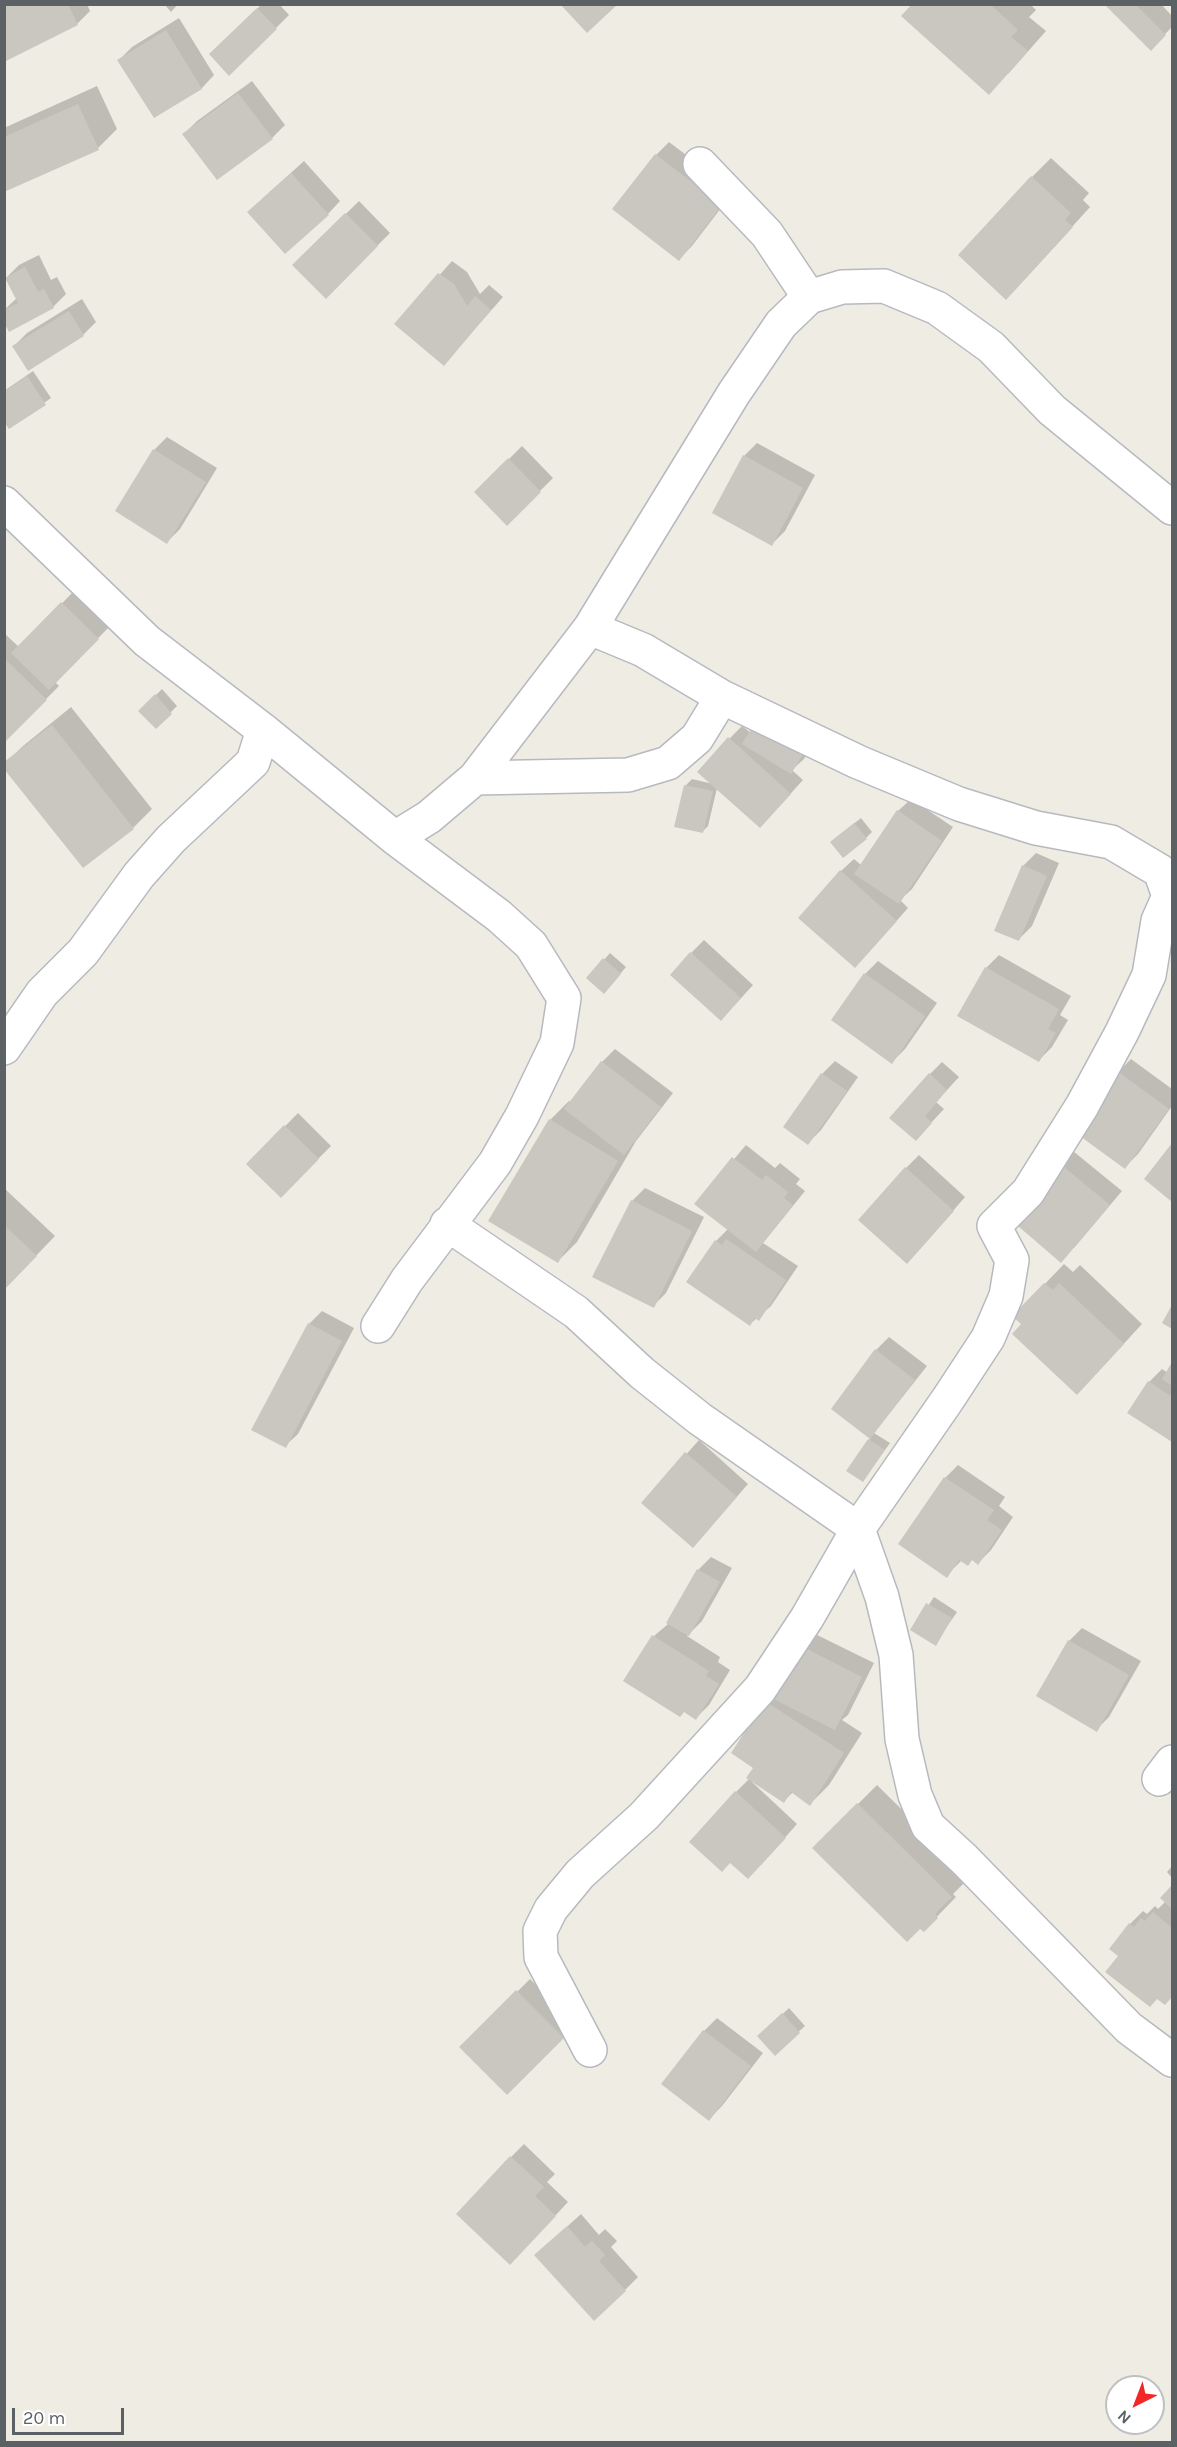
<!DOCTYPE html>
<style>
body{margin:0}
#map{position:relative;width:1177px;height:2447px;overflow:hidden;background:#efece4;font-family:Karla,sans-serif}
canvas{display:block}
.frame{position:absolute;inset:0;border:6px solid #5c6165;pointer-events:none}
.north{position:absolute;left:1105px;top:2375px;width:60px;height:60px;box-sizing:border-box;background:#fff;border:2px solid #bec0c1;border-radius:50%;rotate:222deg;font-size:16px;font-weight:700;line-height:24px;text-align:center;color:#5c6165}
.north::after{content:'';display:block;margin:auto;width:21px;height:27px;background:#f22827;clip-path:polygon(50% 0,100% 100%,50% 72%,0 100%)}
.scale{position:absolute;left:12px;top:2408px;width:112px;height:27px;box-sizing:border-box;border:3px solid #5c6165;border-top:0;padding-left:8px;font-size:18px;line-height:21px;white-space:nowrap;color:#5c6165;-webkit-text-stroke:4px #fff;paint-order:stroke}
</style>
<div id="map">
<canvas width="1177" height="2447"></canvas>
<div class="frame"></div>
<div class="north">N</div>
<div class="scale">20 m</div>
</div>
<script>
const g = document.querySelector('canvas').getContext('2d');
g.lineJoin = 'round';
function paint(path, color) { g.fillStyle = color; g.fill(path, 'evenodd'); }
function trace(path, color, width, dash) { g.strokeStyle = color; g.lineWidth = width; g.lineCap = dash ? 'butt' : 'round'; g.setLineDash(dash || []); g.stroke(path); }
paint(new Path2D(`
 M4,4H87L90,11L77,24Z
 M164,4H178L171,12Z
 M262,4H279L289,15L276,28L211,54Z
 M914,4H1030L1036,10L1029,17L1046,31L1008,74Z
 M1106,4H1161L1172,16V27L1151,48Z
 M179,18L214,75L202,88L154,116L119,60L132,47Z
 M252,81L285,125L272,138L184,134L197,121Z
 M97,86L117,129L98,148L4,191V128Z
 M669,142L734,191L692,246L679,259L614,209L656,155Z
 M1051,158L1089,193L1083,200L1090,207L1025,279L1032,177Z
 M304,161L340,201L328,214L262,199Z
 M359,201L390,233L326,297L294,265Z
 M39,255L51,280L57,277L66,294L53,307L10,330L4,319V310L17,298L6,278L19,265Z
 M452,261L467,272L480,294L489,285L503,297L444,364L396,324Z
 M82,299L96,322L83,335L28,369L14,346L27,333Z
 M33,371L51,398L10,427L4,419V391Z
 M167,437L217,468L180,529L167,542L117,510L154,450Z
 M757,443L815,475L785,531L772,544L744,456Z
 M522,446L553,478L507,524L476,492Z
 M75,590L111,625L55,682L59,686L4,741V633L19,647Z
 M162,689L177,706L156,727L140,711Z
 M71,707L152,809L133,828L4,764L23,746Z
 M742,726L751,733H820L804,759L792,770L803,780L773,813L717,788L708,826L702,832L676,826L686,785L692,779L713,784L730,738Z
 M911,799L953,827L912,889L900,900L908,908L868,953L841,871L854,859L861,865L898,811Z
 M861,818L872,832L866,838L838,836Z
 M1036,853L1059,863L1032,926L1019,939L1023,866Z
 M704,940L753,985L734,1006L691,953Z
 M610,953L626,967L610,986L588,978Z
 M999,955L1071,996L1060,1015L1068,1020L1052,1047L1039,1060L959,1015L986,968Z
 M878,961L937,1003L905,1049L892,1062L865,974Z
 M615,1049L673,1093L636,1141L577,1242L558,1261L550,1120L569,1101L571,1102L602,1062Z
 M1131,1059L1172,1089V1106L1138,1154L1125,1167L1118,1072Z
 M835,1061L858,1077L821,1130L808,1143L785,1127L822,1074Z
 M942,1062L959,1077L936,1102L944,1109L916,1139L930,1074Z
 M298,1113L331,1146L281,1196L248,1164Z
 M746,1145L775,1168L780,1163L800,1179L796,1184L805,1191L763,1243L798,1266L771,1306L750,1324L716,1241L728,1229L696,1204Z
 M1172,1145V1200L1146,1179Z
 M1073,1151L1122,1191L1074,1248L1013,1220Z
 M919,1155L965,1197L920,1249L906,1168Z
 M4,1188L55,1236L4,1289Z
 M645,1188L704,1217L666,1293L653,1306L632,1201Z
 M1064,1264L1073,1272L1080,1265L1142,1324L1096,1374L1014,1316Z
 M322,1311L354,1328L298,1434L285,1446L309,1324Z
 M889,1337L927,1366L874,1433L890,1443L863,1480L869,1440L871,1437L833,1408L876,1350Z
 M1172,1365V1440L1130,1413L1149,1382L1162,1369L1168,1373Z
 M699,1440L748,1484L705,1533L643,1503Z
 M958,1465L1005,1497L999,1506L1013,1517L991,1550L978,1563L973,1559L962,1560L946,1576L900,1544L945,1478Z
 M711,1557L732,1568L702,1621L687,1636L720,1657L718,1662L730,1670L709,1705L696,1718L654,1636L668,1624L698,1570Z
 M934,1597L957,1612L935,1644L912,1630Z
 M1082,1628L1141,1661L1109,1717L1096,1730L1069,1641Z
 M811,1632L874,1663L848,1715L842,1720L862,1733L829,1785L810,1804L793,1792L784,1801L753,1780L752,1782L797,1824L761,1865L736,1792L750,1778L755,1767L733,1753Z
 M877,1785L970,1877L953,1894L956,1897L924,1930L814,1848Z
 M1172,1866V1878L1167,1872Z
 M1172,1887V1996L1165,2003L1120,1956L1130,1924L1143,1911L1147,1914L1155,1906L1158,1909L1166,1901L1162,1898Z
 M530,1979L575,2024L507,2093L462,2047Z
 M789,2008L805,2026L775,2053L759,2036Z
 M717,2018L763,2053L722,2106L709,2119L704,2031Z
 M524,2144L555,2174L547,2182L568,2202L523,2250L511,2157Z
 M581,2214L599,2235L605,2229L617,2241L611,2247L638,2277L625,2290L549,2243Z`), '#0003');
paint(new Path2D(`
 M4,4H68L78,25L4,62Z
 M560,4H618L587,33Z
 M912,4H990L1018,30L1011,37L1028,51L989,95L901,16Z
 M1104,4H1135L1166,35L1151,51Z
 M257,8L277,29L229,76L209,54Z
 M166,30L202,89L154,118L117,60Z
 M238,93L273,139L217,180L182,134Z
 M78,104L99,150L4,192V137Z
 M655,154L722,205L679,261L612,209Z
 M291,173L329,215L285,254L247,212Z
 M1031,176L1071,213L1065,220L1073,227L1006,300L958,255Z
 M345,213L378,246L326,299L292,265Z
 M25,267L38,292L44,289L54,308L9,332L4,322V310L18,303L5,278Z
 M438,273L454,284L467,306L475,296L491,310L444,366L394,324Z
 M69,311L84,336L28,371L12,346Z
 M27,376L46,405L9,429L4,422V392Z
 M153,449L206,482L167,544L115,511Z
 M743,455L803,488L772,546L712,513Z
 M508,458L541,492L507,526L474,492Z
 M61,602L99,639L49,690L11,653Z
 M4,658L47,700L4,743Z
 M155,694L172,714L156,729L138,711Z
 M759,716L808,746L791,774L742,744Z
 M52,725L134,829L83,868L4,769V762Z
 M728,737L791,794L760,828L697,772Z
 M684,785L713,791L703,833L674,827Z
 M897,810L942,841L899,904L854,874Z
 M854,823L867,839L843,858L830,842Z
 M1022,865L1047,876L1019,941L994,931Z
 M840,870L897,921L855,968L798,918Z
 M690,952L741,998L721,1021L670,975Z
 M603,958L621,974L604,994L586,978Z
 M985,967L1059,1009L1048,1029L1056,1033L1039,1062L957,1016Z
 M864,973L925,1016L892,1064L831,1020Z
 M601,1061L661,1107L624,1155L564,1109Z
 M1117,1071L1169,1109L1125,1169L1073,1131Z
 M821,1073L847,1091L808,1145L783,1127Z
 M929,1073L947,1090L925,1116L932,1123L916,1141L889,1118Z
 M549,1119L618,1161L558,1263L488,1221Z
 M284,1125L319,1159L281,1198L246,1164Z
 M1172,1143V1202L1144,1179Z
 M732,1157L762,1180L766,1175L788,1192L784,1198L793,1205L756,1252L694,1204Z
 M1059,1163L1110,1205L1061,1263L1011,1220Z
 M905,1167L954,1211L907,1264L858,1220Z
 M631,1200L692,1231L654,1308L592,1277Z
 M4,1225L37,1256L4,1290Z
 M726,1239L786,1280L759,1321L755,1318L750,1326L686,1282L715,1240L722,1245Z
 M1044,1283L1053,1290L1059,1283L1124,1344L1077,1395L1012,1334L1021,1324L1012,1316Z
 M1172,1305V1329L1162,1323Z
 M308,1323L342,1341L286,1448L251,1430Z
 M875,1349L915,1380L870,1439L831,1409Z
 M1172,1362V1386L1162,1379Z
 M1148,1381L1172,1397V1442L1127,1413Z
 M868,1439L885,1450L863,1482L846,1471Z
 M685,1452L737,1497L693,1548L641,1503Z
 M944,1477L994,1510L987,1520L1002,1530L978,1565L972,1560L968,1566L959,1560L947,1578L898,1544Z
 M697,1569L720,1582L689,1636L666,1623Z
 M926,1603L952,1618L936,1646L910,1630Z
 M652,1635L709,1671L706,1676L719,1684L696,1720L684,1712L680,1717L623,1681Z
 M1068,1640L1129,1675L1097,1732L1036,1696Z
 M797,1644L862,1677L835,1730L770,1697Z
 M765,1701L844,1753L810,1806L791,1792L784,1803L746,1778L753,1768L731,1753Z
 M735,1791L786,1838L748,1879L730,1863L722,1872L689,1842Z
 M857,1803L952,1897L935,1914L938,1918L924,1932L920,1929L907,1942L812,1848Z
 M1172,1885V1909L1160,1898Z
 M1153,1912L1172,1928V1997L1165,2005L1157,1999L1150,2007L1105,1972L1118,1956L1109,1949L1129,1923L1134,1927L1141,1918L1145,1921Z
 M516,1990L564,2038L507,2095L459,2047Z
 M782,2013L800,2033L775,2056L757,2036Z
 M703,2030L751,2066L709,2121L661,2084Z
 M510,2156L544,2187L535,2196L556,2216L510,2265L456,2214Z
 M567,2226L585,2247L592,2241L605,2255L599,2261L626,2291L594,2321L534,2255Z`), '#cac7c1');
const minor = new Path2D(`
 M700,164L767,234L809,297
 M4,503L147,641L263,730L395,838L499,916L531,945L564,998L557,1043L522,1116L495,1163L407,1280L378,1326
 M590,628L643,650L722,697L858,762L959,804L1036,828L1111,842L1160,871L1169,896L1158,921L1149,975L1122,1032L1082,1106L1028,1192L994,1226L1012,1260L1006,1296L988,1338L948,1399L858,1529L807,1618L760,1689L644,1816L580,1874L551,1909L540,1931L541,1957L590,2050
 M475,778L628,775L668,763L697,738L722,697
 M395,838L429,817L475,778L590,628L734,393L781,324L809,297L842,287L884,286L937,308L991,347L1052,410L1172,508
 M4,1048L42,993L83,952L139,875L171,839L253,762L263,730
 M447,1224L576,1312L642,1373L700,1419L858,1529L882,1597L896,1655L902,1739L915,1795L928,1826L964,1859L1129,2028L1172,2060
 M1159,1779L1172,1762`);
trace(minor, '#b6babf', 36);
trace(minor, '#fff', 33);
</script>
